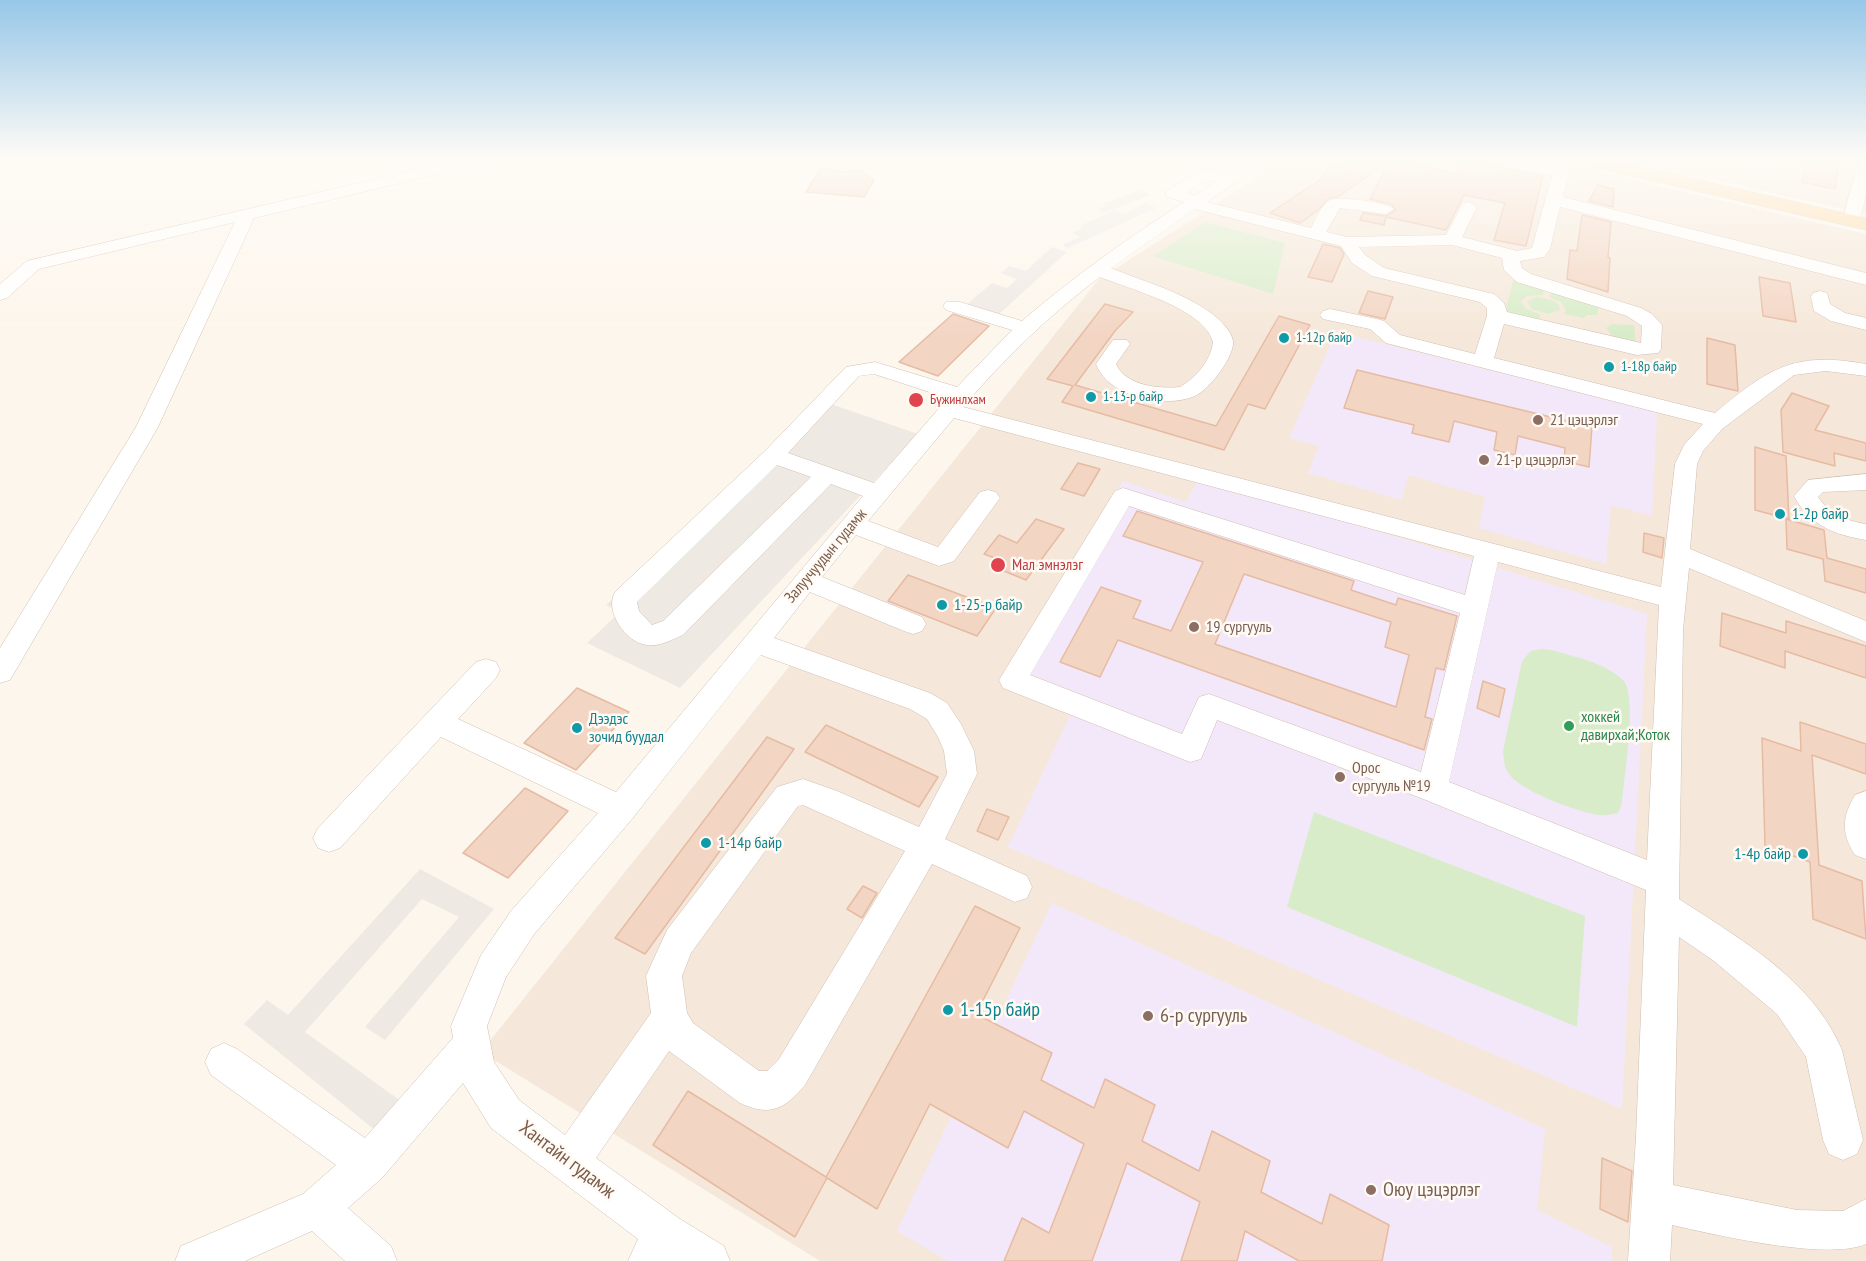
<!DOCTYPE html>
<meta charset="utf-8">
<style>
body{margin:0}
canvas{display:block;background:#fdf6ec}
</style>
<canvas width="1866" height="1261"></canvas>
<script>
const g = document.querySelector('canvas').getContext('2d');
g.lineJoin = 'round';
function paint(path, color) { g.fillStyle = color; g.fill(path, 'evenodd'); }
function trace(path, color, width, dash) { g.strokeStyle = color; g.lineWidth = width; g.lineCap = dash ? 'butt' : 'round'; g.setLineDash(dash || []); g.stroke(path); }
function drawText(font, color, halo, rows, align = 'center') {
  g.font = font + ' "PT Sans Narrow",sans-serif'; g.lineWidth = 5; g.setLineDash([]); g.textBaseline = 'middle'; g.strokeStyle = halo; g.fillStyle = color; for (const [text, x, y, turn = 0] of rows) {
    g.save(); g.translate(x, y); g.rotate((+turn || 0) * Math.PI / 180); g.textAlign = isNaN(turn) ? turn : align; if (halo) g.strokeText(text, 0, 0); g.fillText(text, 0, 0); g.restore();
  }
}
paint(new Path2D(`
 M1285,160H1546L1866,234V1261H820L481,1052L1099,279Z
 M1626,160H1866V214Z`), '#f5e8da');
paint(new Path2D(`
 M1141,190L1151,195L1104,213L1097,209L1106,206L1103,204Z
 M1146,203L1156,208L1068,248L1062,245L1080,237L1072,233L1083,228L1080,226L1115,210L1122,214Z
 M1052,247L1067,252L998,315L966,305L992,283L1007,288L1017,279L1001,273L1009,266L1026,271Z
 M825,402L918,434L680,688L587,643L620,612L606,605Z
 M420,869L494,909L385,1040L365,1027L459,917L422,899L305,1032L405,1104L381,1135L244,1024L267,1000L288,1015Z`), '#efe9e4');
paint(new Path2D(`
 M1336,332L1657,411L1652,516L1611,505L1606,564L1479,528L1485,497L1409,475L1401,500L1308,473L1319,446L1289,438Z
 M1200,476L1647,614L1622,1109L1008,847L1073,709L1002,682L1123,481L1186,502Z
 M1052,903L1545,1129L1537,1210L1612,1247V1261H948L897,1231Z`), '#f3e8fa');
paint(new Path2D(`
 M1205,222L1285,243L1273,294L1153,256Z
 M1514,278L1544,290L1543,295L1527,296L1521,301L1525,308L1540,315L1539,323L1505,312Z
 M1552,292L1599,306L1597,315H1587L1584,318L1564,314L1566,310L1561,302L1549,297Z
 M1537,297L1552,300L1559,305L1560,310L1548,314L1532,309L1527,301Z
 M1612,324L1634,325L1636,344L1615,339L1606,328Z
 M1542,649L1551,650C1575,657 1604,662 1623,680C1638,694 1624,779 1622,803L1618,813C1612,814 1605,816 1599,815C1578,812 1522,792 1509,774C1504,768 1504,759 1503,751L1522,661L1531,651Z
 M1314,812L1585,916L1577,1027L1287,907Z`), '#d8ecc9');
const building = new Path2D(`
 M1350,160H1397L1457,174L1463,160L1543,176L1526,246L1494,240L1505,203L1464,195L1446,230L1386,217L1384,225L1360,220L1363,213L1386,216L1396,210L1391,204L1370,199L1389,161L1338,197L1329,198L1317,211L1300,223L1270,213L1321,179L1329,165L1345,168Z
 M1806,160L1839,163L1835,189L1802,182Z
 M822,167L840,172L860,170L874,180L864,197L806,192Z
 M1598,185L1614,189L1613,207L1589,201Z
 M1582,215L1611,222L1608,257L1610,258L1608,292L1567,279L1570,250L1577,251Z
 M1323,244L1340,248L1344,254L1332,282L1308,277Z
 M1759,277L1790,283L1796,322L1763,316Z
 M1368,291L1393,297L1385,319L1359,313Z
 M1105,304L1133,312L1115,331L1075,385L1216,426L1279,316L1310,325L1265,409L1248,404L1224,450L1062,402L1073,386L1047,379Z
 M953,314L989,326L938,376L899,362Z
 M1707,338L1735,345L1738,391L1707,384Z
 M1357,370L1592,427L1589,467L1564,461L1565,448L1518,436L1515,455L1494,450L1497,432L1454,421L1449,442L1412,433L1414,425L1344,408Z
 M1792,393L1829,406L1815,430L1866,443V461L1834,453L1835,466L1783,452L1781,410Z
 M1755,447L1786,456L1789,519L1755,510Z
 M1078,463L1100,469L1084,496L1061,489Z
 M1137,511L1354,581L1351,590L1396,605L1398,598L1457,616L1444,670L1436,668L1425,717L1432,719L1424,750L1118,640L1100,677L1060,662L1101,587L1141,601L1133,618L1171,631L1203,562L1123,536ZM1244,574L1391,622L1385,647L1409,655L1396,707L1215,644Z
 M1036,519L1064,529L1026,580L994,567L1000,560L984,554L999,535L1017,543Z
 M1786,519L1824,530L1827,558L1866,569V593L1825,581L1823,559L1787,549Z
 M1644,533L1664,538L1662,558L1643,552Z
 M908,575L996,608L977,636L888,601Z
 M1722,613L1786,633V621L1866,646V678L1785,651V668L1720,646Z
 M1483,681L1505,689L1499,717L1477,708Z
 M577,688L629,712L576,770L524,743Z
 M1800,722L1866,744V774L1812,755L1819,865L1862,881L1866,939L1813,919L1810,862L1765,846L1762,738L1801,751Z
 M826,725L938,777L919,807L805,752Z
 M767,737L794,749L645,954L615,938Z
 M525,788L568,811L508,878L463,853Z
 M987,809L1009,817L998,840L977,831Z
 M863,886L877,893L862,918L847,909Z
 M975,906L1020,928L976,1014L1052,1053L1041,1080L1094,1108L1105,1079L1155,1105L1142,1141L1199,1171L1212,1131L1270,1161L1261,1192L1322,1224L1330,1194L1389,1225L1382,1261H1299L1245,1231L1237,1261H1181L1200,1202L1127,1163L1092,1261H1004L1022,1218L1049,1233L1084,1144L1024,1111L1008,1148L930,1104L877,1209L827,1178L795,1237L653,1145L688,1091L826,1177Z
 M1602,1158L1632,1171L1628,1222L1600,1209Z`);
paint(building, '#f3d5c3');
trace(building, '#e6bba3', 1.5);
const minor = new Path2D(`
 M457,160H486L484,163L254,218L158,427L10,680L0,683V648L136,427L235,222L39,269L7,298L0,300V284L27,261Z
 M1249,160H1268L1207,202L1311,228C1316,219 1321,205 1330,200C1338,196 1389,202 1394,209L1386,214L1340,208L1326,232L1347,237L1446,235L1463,203L1469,202L1477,207L1462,237L1517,251L1532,248L1552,176L1495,163L1493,160H1524L1556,167L1560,160H1576L1569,173L1563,197L1866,273V285L1560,207L1550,249L1544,257L1520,261L1522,268L1531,274L1641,308L1652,314L1662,325L1661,349L1658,353L1637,355L1504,324L1494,358L1715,413C1769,368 1794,351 1866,364V376L1826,371L1794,375L1722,429L1703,451L1697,464L1690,549L1866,621V642L1689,568L1683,630L1679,899C1740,939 1812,979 1842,1050L1863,1140L1857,1154L1843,1160L1829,1154L1823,1140L1806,1057L1777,1014L1714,961L1679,937L1673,1185L1797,1210L1843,1211L1866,1199V1244C1828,1261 1716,1235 1672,1225L1670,1261H1628L1636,1137L1646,890L1421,798L1217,720L1201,759L1190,762L1003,688L999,680L1115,491L1123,488L1465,595L1474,556L954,418L868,521L938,547L980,492L988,490L996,492L1000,498L954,561L939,566L856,535L822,577L922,617L926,624L922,631L913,634L904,631L810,592L774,638L930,693L947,703L961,724L974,751L977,774L945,839L1027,876L1032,887L1027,898L1015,902L932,864L805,1085C784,1109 771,1117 740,1103L669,1051L596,1158L680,1219L724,1246L730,1261H628L638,1239L491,1128L463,1083L382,1178L348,1208L391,1246L397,1261H345L312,1231L245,1261H175L181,1246L303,1194L336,1165L211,1075L205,1062L211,1049L224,1043L237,1049L365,1138L453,1038L451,1026L481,955L511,911L598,813L441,737L340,848L329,852L318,848L313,838L318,828L476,662L486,659L496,662L500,670L496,678L458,719L616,792L863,496L831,484L683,635C671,640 659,647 647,645C626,643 604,611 615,592L765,451L846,367L875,362L957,387L1012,330L946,310L943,306L946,302H960L1022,321C1073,277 1127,239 1184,202L1167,197L1165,194L1167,191L1197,171L1203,169L1226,175ZM1205,180L1215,182L1195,195L1186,193ZM1195,209L1341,246L1352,263L1372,276L1480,302L1487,308V316L1475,354L1400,335L1384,321L1377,319L1330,309L1323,311L1320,315L1323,319L1370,329L1386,343L1703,424L1684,445L1675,464L1661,587L963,407C1003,360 1049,315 1100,277C1129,289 1204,308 1213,342C1211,360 1196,378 1180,387C1160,389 1125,386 1116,364L1130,344L1127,340H1113L1096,364C1108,397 1165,409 1195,396C1209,390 1235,356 1233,341C1231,330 1219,319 1211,313C1181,291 1144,282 1111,268ZM1452,245L1502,258L1504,270L1517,282L1627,316L1642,326L1641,343L1507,312L1504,303L1494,294L1384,268L1365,255L1359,247ZM874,374L948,398L874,483L788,453L859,376ZM777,465L811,477L663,621L652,625L639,611L637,602ZM1129,506L1460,613L1421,772L1209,694L1199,697L1182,734L1030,675ZM1498,562L1659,605L1647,860L1449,782ZM761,655L910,709L927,719L938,737L944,751L947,774L919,827L837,791L803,779L777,787L667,930L646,976L651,1013L565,1135L519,1100L494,1062L487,1026L506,977L535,933L632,819ZM803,805L905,851L779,1059L767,1071H759L693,1023L687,1013L682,976L691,953L798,806Z
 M1728,160H1778C1768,170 1739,170 1728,160Z
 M1859,160H1866V194L1860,221L1857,225H1845L1842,221Z
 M1820,291L1827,293L1830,304L1845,313L1866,318V330L1831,321L1814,311L1811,297L1813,293Z
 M1866,474V490L1823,492L1818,497C1829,514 1847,521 1866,524V540C1835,535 1809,525 1794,496L1808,480Z
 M1866,791V859L1855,855C1841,833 1842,817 1855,795Z`);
const major = new Path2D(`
 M1578,160H1613L1866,218V230L1587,166L1580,164Z`);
trace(minor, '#d1beb0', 1);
trace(major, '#dad1cd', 1);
paint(minor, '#fff');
paint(major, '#fbd9a5');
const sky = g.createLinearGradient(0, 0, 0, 337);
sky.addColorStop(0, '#97c7e8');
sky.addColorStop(0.47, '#fefbf6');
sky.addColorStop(1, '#fefbf600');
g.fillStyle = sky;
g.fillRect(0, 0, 1866, 337);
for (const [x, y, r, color] of [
 [1284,338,6,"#0f9aa8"],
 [1609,367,6,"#0f9aa8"],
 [1091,397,6,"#0f9aa8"],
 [916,400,8,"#e0444e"],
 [1538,420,6,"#8d6e63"],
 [1484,460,6,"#8d6e63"],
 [1780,514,6,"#0f9aa8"],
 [998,565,8,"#e0444e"],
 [942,605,6,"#0f9aa8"],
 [1194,627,6,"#8d6e63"],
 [1569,726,6,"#2e9e5b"],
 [577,728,6,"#0f9aa8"],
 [1340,777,6,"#8d6e63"],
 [706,843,6,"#0f9aa8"],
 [1803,854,6,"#0f9aa8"],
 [948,1010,6,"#0f9aa8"],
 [1148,1016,6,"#8d6e63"],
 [1371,1190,6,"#8d6e63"]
]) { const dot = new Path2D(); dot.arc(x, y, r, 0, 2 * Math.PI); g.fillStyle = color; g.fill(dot); trace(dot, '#fffaf3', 2); }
drawText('14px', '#0d838f', '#fffaf3', [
 ["1-12р байр",1296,338],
 ["1-18р байр",1621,367],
 ["1-13-р байр",1103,397]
], 'left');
drawText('14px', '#be3a42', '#fffaf3', [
 ["Бүжинлхам",930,400]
], 'left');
drawText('16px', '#785e54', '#fffaf3', [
 ["21 цэцэрлэг",1550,420],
 ["21-р цэцэрлэг",1496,460],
 ["19 сургууль",1206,627],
 ["Орос",1352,768],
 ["сургууль №19",1352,786]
], 'left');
drawText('16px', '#0d838f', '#fffaf3', [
 ["1-2р байр",1792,514],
 ["1-25-р байр",954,605],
 ["Дээдэс",589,719],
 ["зочид буудал",589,737],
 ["1-14р байр",718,843],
 ["1-4р байр",1791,854,"right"]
], 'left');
drawText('16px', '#7a5c4d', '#fffaf3', [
 ["Залуучуудын гудамж",826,556,-50]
]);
drawText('16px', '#be3a42', '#fffaf3', [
 ["Мал эмнэлэг",1012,565]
], 'left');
drawText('16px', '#27864d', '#fffaf3', [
 ["хоккей",1581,717],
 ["давирхай;Коток",1581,735]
], 'left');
drawText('20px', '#0d838f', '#fffaf3', [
 ["1-15р байр",960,1010]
], 'left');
drawText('20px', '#785e54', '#fffaf3', [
 ["6-р сургууль",1160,1016],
 ["Оюу цэцэрлэг",1383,1190]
], 'left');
drawText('20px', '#7a5c4d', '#fffaf3', [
 ["Хантайн гудамж",567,1160,37]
]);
</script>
